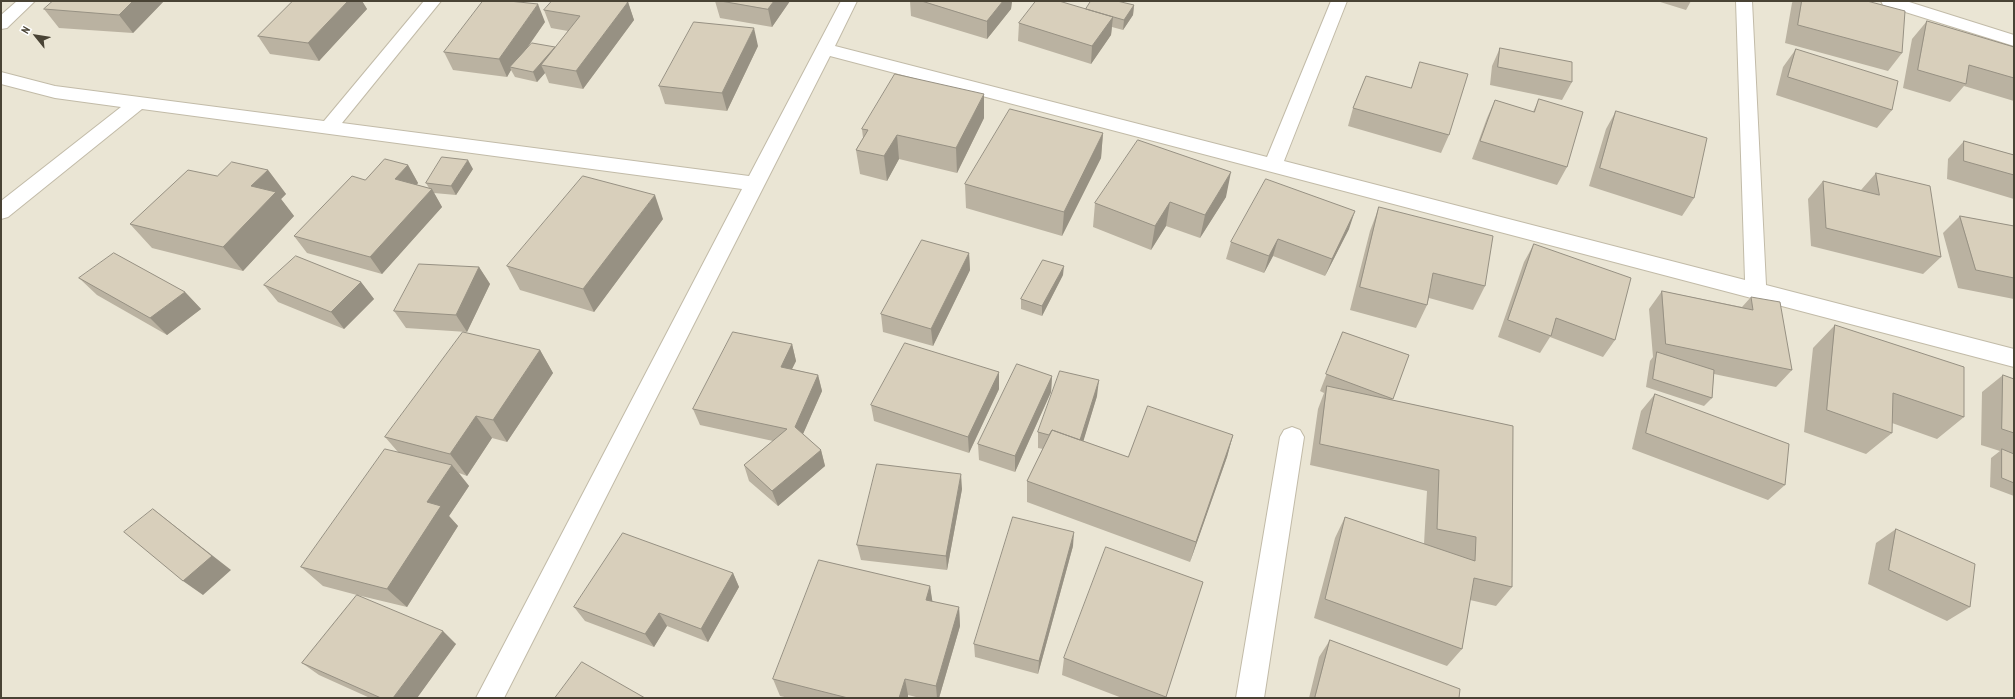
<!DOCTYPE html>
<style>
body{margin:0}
#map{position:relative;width:2015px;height:699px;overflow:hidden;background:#f5f2e7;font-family:"PT Sans Narrow",sans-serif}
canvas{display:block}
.frame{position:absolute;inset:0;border:2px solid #494335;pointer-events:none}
.north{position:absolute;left:16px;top:16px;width:40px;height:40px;-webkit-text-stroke:3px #fff;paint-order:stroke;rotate:300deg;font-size:11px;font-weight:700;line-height:16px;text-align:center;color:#494335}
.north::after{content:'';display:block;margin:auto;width:14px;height:18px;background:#494335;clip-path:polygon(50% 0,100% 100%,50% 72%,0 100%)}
</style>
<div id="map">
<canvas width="2015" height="699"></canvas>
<div class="frame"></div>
<div class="north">N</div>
</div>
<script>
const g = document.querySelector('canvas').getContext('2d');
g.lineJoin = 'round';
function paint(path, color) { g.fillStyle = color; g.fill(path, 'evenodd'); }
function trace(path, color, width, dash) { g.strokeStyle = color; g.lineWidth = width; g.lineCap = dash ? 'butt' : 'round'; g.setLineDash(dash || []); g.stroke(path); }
paint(new Path2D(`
 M1,1H2014V698H1Z`), '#eae5d4');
const street = new Path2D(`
 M17,1H35L7,28L1,29V15Z
 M424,1H441L342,123L749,176L841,1H857L835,46L1267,157L1331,1H1347L1284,161L1745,280L1736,1H1752L1766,285L2014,349V367L830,56L504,698H476L742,189L142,109L8,217L1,219V201L121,107L55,98L1,84V72L55,86L324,121Z
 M1881,1H1906L2014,35V46L1883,5Z
 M1292,427L1300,430L1304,437L1264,698H1236L1280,437L1284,430Z`);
trace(street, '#c2bba8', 2);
paint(street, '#fff');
paint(new Path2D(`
 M164,1L133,33L59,28L44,9Z
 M293,1H362L367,9L319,61L270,54L258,36Z
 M715,1H790L772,27L720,18Z
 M910,1H1012L1011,9L987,39L911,16Z
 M1657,1H1691L1686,10Z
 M1793,1H1867L1902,53L1888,71L1785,43L1792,3Z
 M628,2L634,20L583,89L549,83L545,73L537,82L515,77L511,70L507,77L453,70L444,52L545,22L525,51L555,48L568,31L551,28L544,10Z
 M1134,5L1133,15L1123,30L1112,27L1111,35L1091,64L1018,41L1019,23L1086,9Z
 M1927,21L2014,47V101L1964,86L1950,102L1903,88L1912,39Z
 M758,46L727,111L665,104L659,86Z
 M1500,48L1572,82L1562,100L1490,85L1492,66Z
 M1796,49L1892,110L1877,128L1776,95L1783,67Z
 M1411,88L1449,135L1441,153L1348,126L1353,108Z
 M1539,99L1567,167L1557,185L1472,159L1487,118L1495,100L1533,112Z
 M1616,111L1694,198L1682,216L1589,186L1606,129Z
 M984,118L957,173L899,159L887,181L860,174L856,150L863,138L862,129Z
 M1103,133L1101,158L1062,236L966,208L965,184Z
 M1964,141L2014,155V199L1947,179L1948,159Z
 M408,165L418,183L417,185L429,188L426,183L473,169L456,195L434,193L442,207L382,274L307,253L294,236L365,180Z
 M268,170L286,194L281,199L294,216L243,271L152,248L130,224L217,176Z
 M1876,173L1941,257L1923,274L1811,246L1808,199L1823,181L1861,190Z
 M1226,197L1200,238L1166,226L1151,250L1093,227L1095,203Z
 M1379,207L1485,286L1473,310L1429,298L1427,305L1416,328L1350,310L1370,231Z
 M1960,216L2014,226V299L1958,288L1943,233Z
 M663,219L594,312L520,290L507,266Z
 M1349,229L1325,276L1273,256L1264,273L1226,259L1231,242Z
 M1534,244L1615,340L1603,357L1550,337L1540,353L1498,337L1524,262Z
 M969,253L970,270L933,346L883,332L881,314Z
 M479,267L490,284L467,332L406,328L394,311Z
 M1063,275L1042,316L1021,309V299Z
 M79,278L185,292L201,309L167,335L97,295Z
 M361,282L374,299L344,329L278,302L264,285Z
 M1662,291L1742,307L1751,297L1792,370L1776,387L1714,374L1712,398L1704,406L1646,387L1650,361L1653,357L1649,309Z
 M1835,325L1964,417L1937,439L1892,423V433L1866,454L1804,432L1813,348Z
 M1343,332L1409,355L1392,400L1513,426L1512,587L1496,606L1470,600L1462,649L1447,666L1314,618L1335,538L1345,517L1424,544L1427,491L1310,465L1318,409L1324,393L1320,391Z
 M792,344L796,361L792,369L818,375L822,391L803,434L821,450L825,466L778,506L749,481L744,465L773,441L700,425L693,409Z
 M540,350L553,373L507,442L492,438L467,476L459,473L469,486L449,516L458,526L407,607L357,595L456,644L417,698H370L319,675L302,663L357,595L323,586L301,567L398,452L385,437Z
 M2003,375L2014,379V496L1990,487L1991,458L2000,451L1981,445L1982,392Z
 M1052,376L1051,392L1015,472L979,460L978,444Z
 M999,389L969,453L874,421L871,405Z
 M1655,394L1785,485L1768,500L1632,449L1641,411Z
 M1097,396L1083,441L1128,457L1233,435L1227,457L1190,562L1027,502V481L1043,449L1038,448V432Z
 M962,489L947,570L861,560L857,545Z
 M1896,529L1970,607L1947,621L1868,584L1876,543Z
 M1073,546L1038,674L975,657L974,644Z
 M733,573L739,587L708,642L667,626L654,647L585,621L574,607Z
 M1203,582L1165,698H1122L1062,675L1064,658Z
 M930,586L932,602L959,607L960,626L939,698H920L908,695V698H789L780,696L773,679Z
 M1330,640L1459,698H1309L1319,657Z`), '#bab2a1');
paint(new Path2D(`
 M133,1H164L133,33L119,15Z
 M348,1H362L367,9L319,61L308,43Z
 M774,1H790L772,27L768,9Z
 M1003,1H1012L1011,9L987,39V21Z
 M628,2L634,20L583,89L576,71Z
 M538,4L545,22L513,68L510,67L511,70L507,77L499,59Z
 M1134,5L1133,15L1123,30L1124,20Z
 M1113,17L1111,35L1091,64L1092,46Z
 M754,28L758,46L727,111L722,93Z
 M555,47L558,57L541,65L545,73L537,82L533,72Z
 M984,94V118L957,173L956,148Z
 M1103,133L1101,158L1062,236L1064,212Z
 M897,135L899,159L887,181L884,156Z
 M468,160L473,169L456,195L451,186Z
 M408,165L418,183L406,197L395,179Z
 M268,170L286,194L281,199L294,216L243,271L223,247L251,186Z
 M1231,172L1226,197L1200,238L1205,215Z
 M432,189L442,207L382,274L370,257Z
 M655,195L663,219L594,312L583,289Z
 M1170,202L1166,226L1151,250L1155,226Z
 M1355,211L1349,229L1325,276L1332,259Z
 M1278,239L1273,256L1264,273L1269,256Z
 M969,253L970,270L933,346L931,329Z
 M1064,266L1063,275L1042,316V306Z
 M479,267L490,284L467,332L456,315Z
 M361,282L374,299L344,329L331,312Z
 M185,292L201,309L167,335L150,318Z
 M792,344L796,361L785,383L781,367Z
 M540,350L553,373L507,442L493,420Z
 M999,372V389L969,453L968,437Z
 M818,375L822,391L799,443L795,427Z
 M1052,376L1051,392L1015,472V456Z
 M1099,380L1097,396L1078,459L1079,443Z
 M476,416L492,438L467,476L450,454Z
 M1233,435L1227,457L1190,562L1196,542Z
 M821,450L825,466L778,506L772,491Z
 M452,465L469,486L449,516L458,526L407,607L387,589L427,502Z
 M961,474L962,489L947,570L946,556Z
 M153,509L231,570L203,595L183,581Z
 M1074,532L1073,546L1038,674L1039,661Z
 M733,573L739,587L708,642L701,629Z
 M930,586L933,605L926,600Z
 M959,607L960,626L939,698H937L936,686Z
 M659,613L667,626L654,647L645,634Z
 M443,631L456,644L417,698H393Z
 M905,679L908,695V698H899Z`), '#979183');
const building = new Path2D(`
 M53,1H133L119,15L44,9Z
 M293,1H348L308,43L258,36Z
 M483,1H509L538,4L499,59L444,52Z
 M552,1H623L628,2L576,71L541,65L580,16L544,10Z
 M721,1H774L768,9Z
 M922,1H1003L987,21Z
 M1036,1H1059L1113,17L1092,46L1019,23Z
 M1091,1H1117L1134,5L1124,20L1086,9Z
 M1802,1H1867L1905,11L1902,53L1798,25Z
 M1927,21L2014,47V78L1969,65L1966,84L1918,70Z
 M694,22L754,28L722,93L659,86Z
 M532,43L555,47L533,72L510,67Z
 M1500,48L1572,62V82L1498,67Z
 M1796,49L1898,81L1892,110L1788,77Z
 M1420,62L1468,74L1449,135L1353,108L1366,76L1411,88Z
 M895,74L984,94L956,148L897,135L884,156L856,150L868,130L862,129Z
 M1539,99L1583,112L1567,167L1480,141L1495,100L1534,112Z
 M1010,109L1103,133L1064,212L965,184Z
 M1616,111L1707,138L1694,198L1600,168Z
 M1138,140L1231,172L1205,215L1170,202L1155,226L1095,203Z
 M1964,141L2014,155V175L1964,161Z
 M442,157L468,160L451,186L426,183Z
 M385,159L408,165L395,179L432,189L370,257L294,236L352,176L365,180Z
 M232,162L268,170L251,186L276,192L223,247L130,224L188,170L217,176Z
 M1876,173L1930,186L1941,257L1826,228L1823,181L1879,195Z
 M583,176L655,195L583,289L507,266Z
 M1266,179L1355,211L1332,259L1278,239L1269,256L1231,242Z
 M1379,207L1493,236L1485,286L1433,273L1427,305L1360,287Z
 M1960,216L2014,226V278L1976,270Z
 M922,240L969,253L931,329L881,314Z
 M1534,244L1631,278L1615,340L1556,318L1551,336L1508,320Z
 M114,253L185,292L150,318L79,278Z
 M296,256L361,282L331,312L264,285Z
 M1043,260L1064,266L1042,306L1021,299Z
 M419,264L479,267L456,315L394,311Z
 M1662,291L1753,310L1751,297L1780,302L1792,370L1666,344Z
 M1835,325L1964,367V417L1893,393L1892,433L1827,410Z
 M463,332L540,350L493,420L476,416L450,454L385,437Z
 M733,332L792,344L781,367L818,375L795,427L821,450L772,491L744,465L787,429L693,409Z
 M1343,332L1409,355L1393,399L1326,374Z
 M905,343L999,372L968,437L871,405Z
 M1657,352L1714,370L1712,398L1653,379Z
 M1017,364L1052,376L1015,456L978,444Z
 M1060,371L1099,380L1080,440L1052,430L1049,435L1038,432Z
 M2003,375L2014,379V433L2002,429Z
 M1327,386L1513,426L1512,587L1474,578L1462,649L1325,599L1345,517L1475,561L1476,537L1437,529L1439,470L1320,444Z
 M1655,394L1789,444L1785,485L1646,433Z
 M1148,406L1233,435L1196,542L1027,481L1052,430L1128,457Z
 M385,449L452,465L427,502L441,506L387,589L301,567Z
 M2002,449L2014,454V483L2002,478Z
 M877,464L961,474L946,556L857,545Z
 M153,509L212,556L183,581L124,532Z
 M1013,517L1074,532L1039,661L974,644Z
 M1896,529L1975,564L1970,607L1889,570Z
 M623,533L733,573L701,629L659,613L645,634L574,607Z
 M1106,547L1203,582L1166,697L1064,658Z
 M819,560L930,586L926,600L959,607L936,686L905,679L899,698H848L773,679Z
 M357,595L443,631L393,698H381L302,663Z
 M1330,640L1460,689L1459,698H1315Z
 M582,662L645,698H555Z`);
paint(building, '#d8cfbb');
trace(building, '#979183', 1);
</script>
